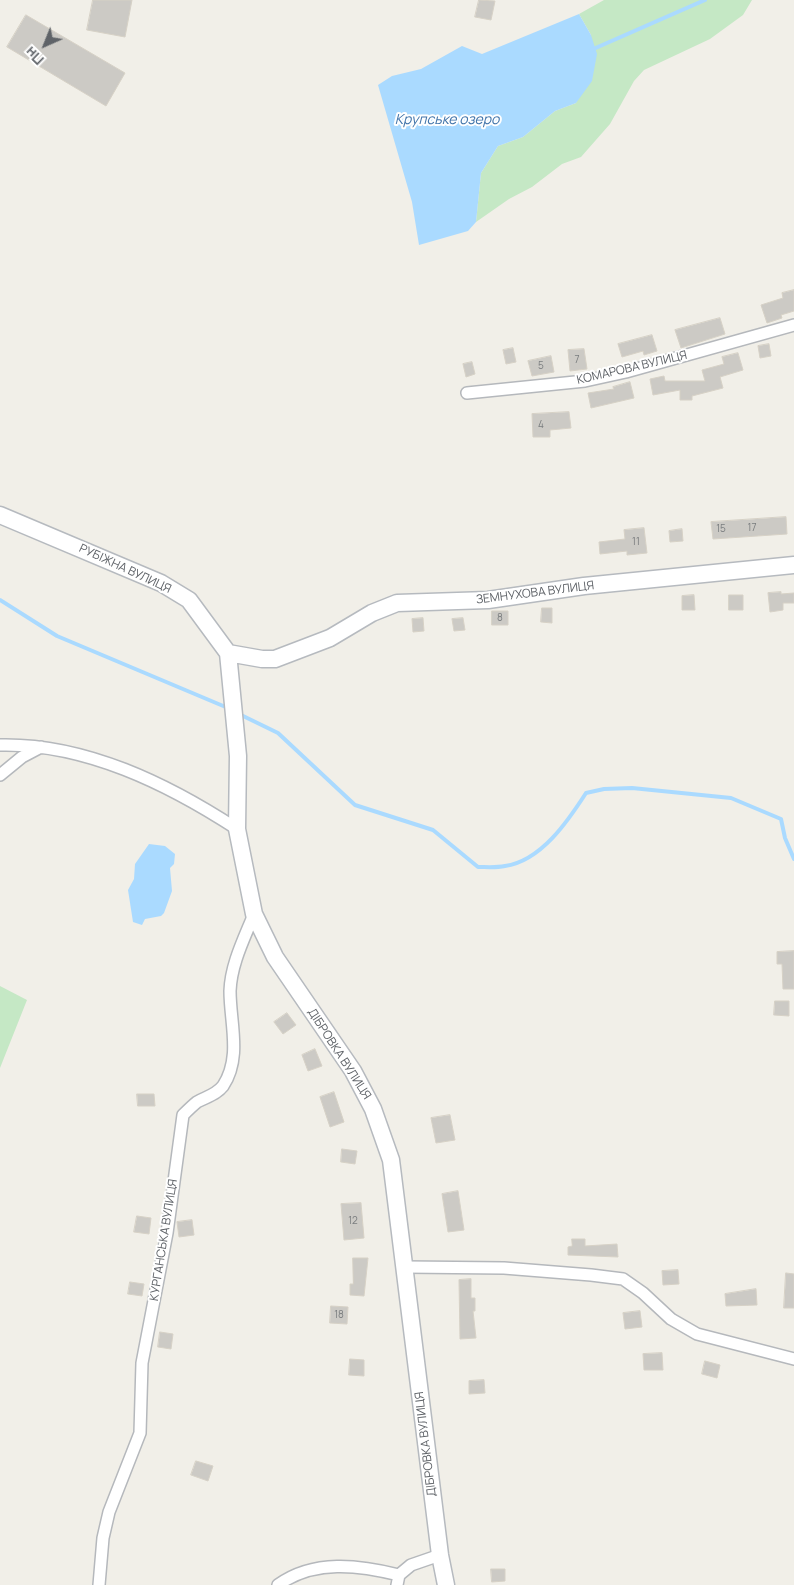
<!DOCTYPE html>
<meta charset="utf-8">
<style>
body{margin:0}
#map{position:relative;width:794px;height:1585px;overflow:hidden;background:#f1efe8;font-family:Manrope,sans-serif}
canvas{display:block}
.north{position:absolute;left:20px;top:20px;width:50px;height:50px;-webkit-text-stroke:4px #fff;paint-order:stroke;rotate:224deg;font-size:14px;font-weight:700;line-height:20px;text-align:center;color:#5f6368}
.north::after{content:'';display:block;margin:auto;width:18px;height:22px;background:#5f6368;clip-path:polygon(50% 0,100% 100%,50% 72%,0 100%)}
</style>
<div id="map">
<canvas width="794" height="1585"></canvas>
<div class="north">Пн</div>
</div>
<script>
const g = document.querySelector('canvas').getContext('2d');
g.lineJoin = 'round';
function paint(path, color) { g.fillStyle = color; g.fill(path, 'evenodd'); }
function trace(path, color, width, dash) { g.strokeStyle = color; g.lineWidth = width; g.lineCap = dash ? 'butt' : 'round'; g.setLineDash(dash || []); g.stroke(path); }
function drawText(font, color, halo, rows, align = 'center') {
  g.font = font + ' Manrope,sans-serif'; g.lineWidth = 4; g.setLineDash([]); g.textBaseline = 'middle'; g.strokeStyle = halo; g.fillStyle = color; for (const [text, x, y, turn = 0] of rows) {
    g.save(); g.translate(x, y); g.rotate((+turn || 0) * Math.PI / 180); g.textAlign = isNaN(turn) ? turn : align; if (halo) g.strokeText(text, 0, 0); g.fillText(text, 0, 0); g.restore();
  }
}
paint(new Path2D(`
 M604,0H752L743,15L710,39L644,70L634,81L610,124L581,157L562,164L532,187L509,199L476,222L481,173L498,146L523,137L555,111L576,103L591,35L579,14Z
 M0,986L27,1000L0,1068Z`), '#c5e8c5');
paint(new Path2D(`
 M579,14L591,35L597,54L592,81L576,103L555,111L523,137L498,146L481,173L476,222L468,231L419,245L412,202L378,85L392,76L421,69L462,46L482,54Z
 M149,844L165,846L175,854L174,864L170,868L172,891L164,913L161,916L145,919L142,925L133,922L128,890L134,879L135,864Z`), '#aadaff');
trace(new Path2D(`
 M591,50L705,0
 M0,600L57,636L228,708
 M239,714L278,733L355,805L433,830L478,867C486,867 496,868 505,866C541,861 568,821 586,793L604,789L632,788L731,798L781,819L785,838L794,859`), '#aadaff', 4);
const building = new Path2D(`
 M93,0H132L125,37L87,30Z
 M479,0L495,1L491,20L475,17Z
 M26,15L125,73L106,106L7,47Z
 M794,290V311L781,315L782,318L767,323L761,305L783,298L782,293Z
 M720,318L725,334L681,348L675,330Z
 M652,335L657,351L644,355L643,351L622,357L618,344Z
 M769,344L771,356L760,358L758,346Z
 M513,348L516,362L506,364L503,350Z
 M584,349L587,369L570,371L568,350Z
 M738,353L743,370L720,377L723,388L692,396V400H680V390L653,395L650,379L664,376L665,381H705L702,370L724,364L722,357Z
 M551,356L554,372L532,376L528,361Z
 M472,362L475,374L466,377L463,364Z
 M630,382L634,398L591,408L588,393L614,389L613,387Z
 M569,412L571,428L550,430V437H533L532,414Z
 M786,517L787,534L713,539L711,522Z
 M644,528L647,553L627,555V551L600,554L599,542L625,539L624,530Z
 M682,529L683,541L670,542L669,531Z
 M781,592V594L794,593V603H783V610L770,612L768,593Z
 M694,595L695,610H682V596Z
 M729,595H743V610H729Z
 M542,608H552V623L541,622Z
 M492,611H508V625H492Z
 M423,618L424,631L413,632L412,619Z
 M463,618L465,630L454,631L452,619Z
 M794,951V989H783L782,964H777V952Z
 M775,1001H789V1016L774,1015Z
 M287,1013L296,1025L283,1034L274,1022Z
 M315,1049L322,1066L308,1071L302,1055Z
 M334,1092L344,1122L330,1127L320,1097Z
 M137,1094H154L155,1106H138Z
 M450,1115L455,1140L436,1143L431,1118Z
 M342,1149L357,1151L355,1164L341,1162Z
 M458,1191L464,1230L448,1232L442,1194Z
 M361,1203L364,1238L344,1240L341,1204Z
 M137,1216L151,1218L149,1234L134,1232Z
 M192,1220L194,1235L179,1237L177,1222Z
 M572,1239H585V1246L617,1244L618,1257L568,1255V1247L572,1246Z
 M353,1258H368L364,1296L350,1295V1284H353Z
 M678,1270L679,1284L663,1285L662,1271Z
 M786,1273L794,1274V1308H784Z
 M471,1279V1298H475V1311H473L476,1338L460,1339L459,1280Z
 M130,1282L144,1284L142,1296L128,1294Z
 M756,1289L757,1305L726,1306L725,1294Z
 M331,1306L348,1307L347,1324L330,1323Z
 M640,1311L642,1327L625,1329L623,1313Z
 M160,1332L173,1334L171,1349L158,1347Z
 M662,1353L663,1370H644L643,1354Z
 M350,1359L364,1360V1376L349,1375Z
 M705,1361L720,1365L717,1378L702,1374Z
 M484,1380L485,1393L469,1394V1381Z
 M196,1461L213,1466L208,1481L191,1475Z
 M491,1569H505V1581L492,1582Z`);
paint(building, '#cccac5');
trace(building, '#d6d1c6', 1);
const street = new Path2D(`
 M467,393L585,381L626,372L794,325
 M0,745C85,743 168,784 237,829
 M0,775L22,757L41,747
 M405,1267L504,1268L591,1275L623,1279L643,1293L671,1319L697,1334L794,1359
 M99,1585L103,1538L109,1512L140,1433L142,1363L167,1233L183,1115C187,1111 192,1106 197,1102C206,1097 216,1095 223,1086C242,1057 230,1023 230,991C231,964 244,939 254,914
 M278,1585C314,1559 359,1565 399,1575
 M397,1585L399,1575L411,1565L440,1555`);
const secondary = new Path2D(`
 M0,515L161,583L189,600L228,653L238,756L237,829L254,914L275,957L353,1071L373,1109L391,1160L440,1555L446,1585
 M228,653L262,659H275L330,638L372,613L397,603L488,600L584,586L794,565`);
trace(street, '#b5b8bc', 14);
trace(secondary, '#b6babf', 19);
trace(street, '#fff', 11);
trace(secondary, '#fff', 16);
drawText('10px', '#7a7d7f', null, [
 ["7",577,360],
 ["5",541,366],
 ["4",541,425],
 ["17",752,528],
 ["15",721,529],
 ["11",636,542],
 ["8",500,618],
 ["12",353,1221],
 ["18",339,1315]
]);
drawText('12px', '#5f6368', '#fff', [
 ["КОМАРОВА ВУЛИЦЯ",632,368,-13],
 ["РУБІЖНА ВУЛИЦЯ",125,569,25],
 ["ЗЕМНУХОВА ВУЛИЦЯ",535,593,-7],
 ["ДІБРОВКА ВУЛИЦЯ",339,1054,57],
 ["КУРГАНСЬКА ВУЛИЦЯ",164,1240,-81],
 ["ДІБРОВКА ВУЛИЦЯ",426,1444,-97]
]);
drawText('italic 14px', '#4174aa', '#fff', [
 ["Крупське озеро",447,120]
]);
</script>
